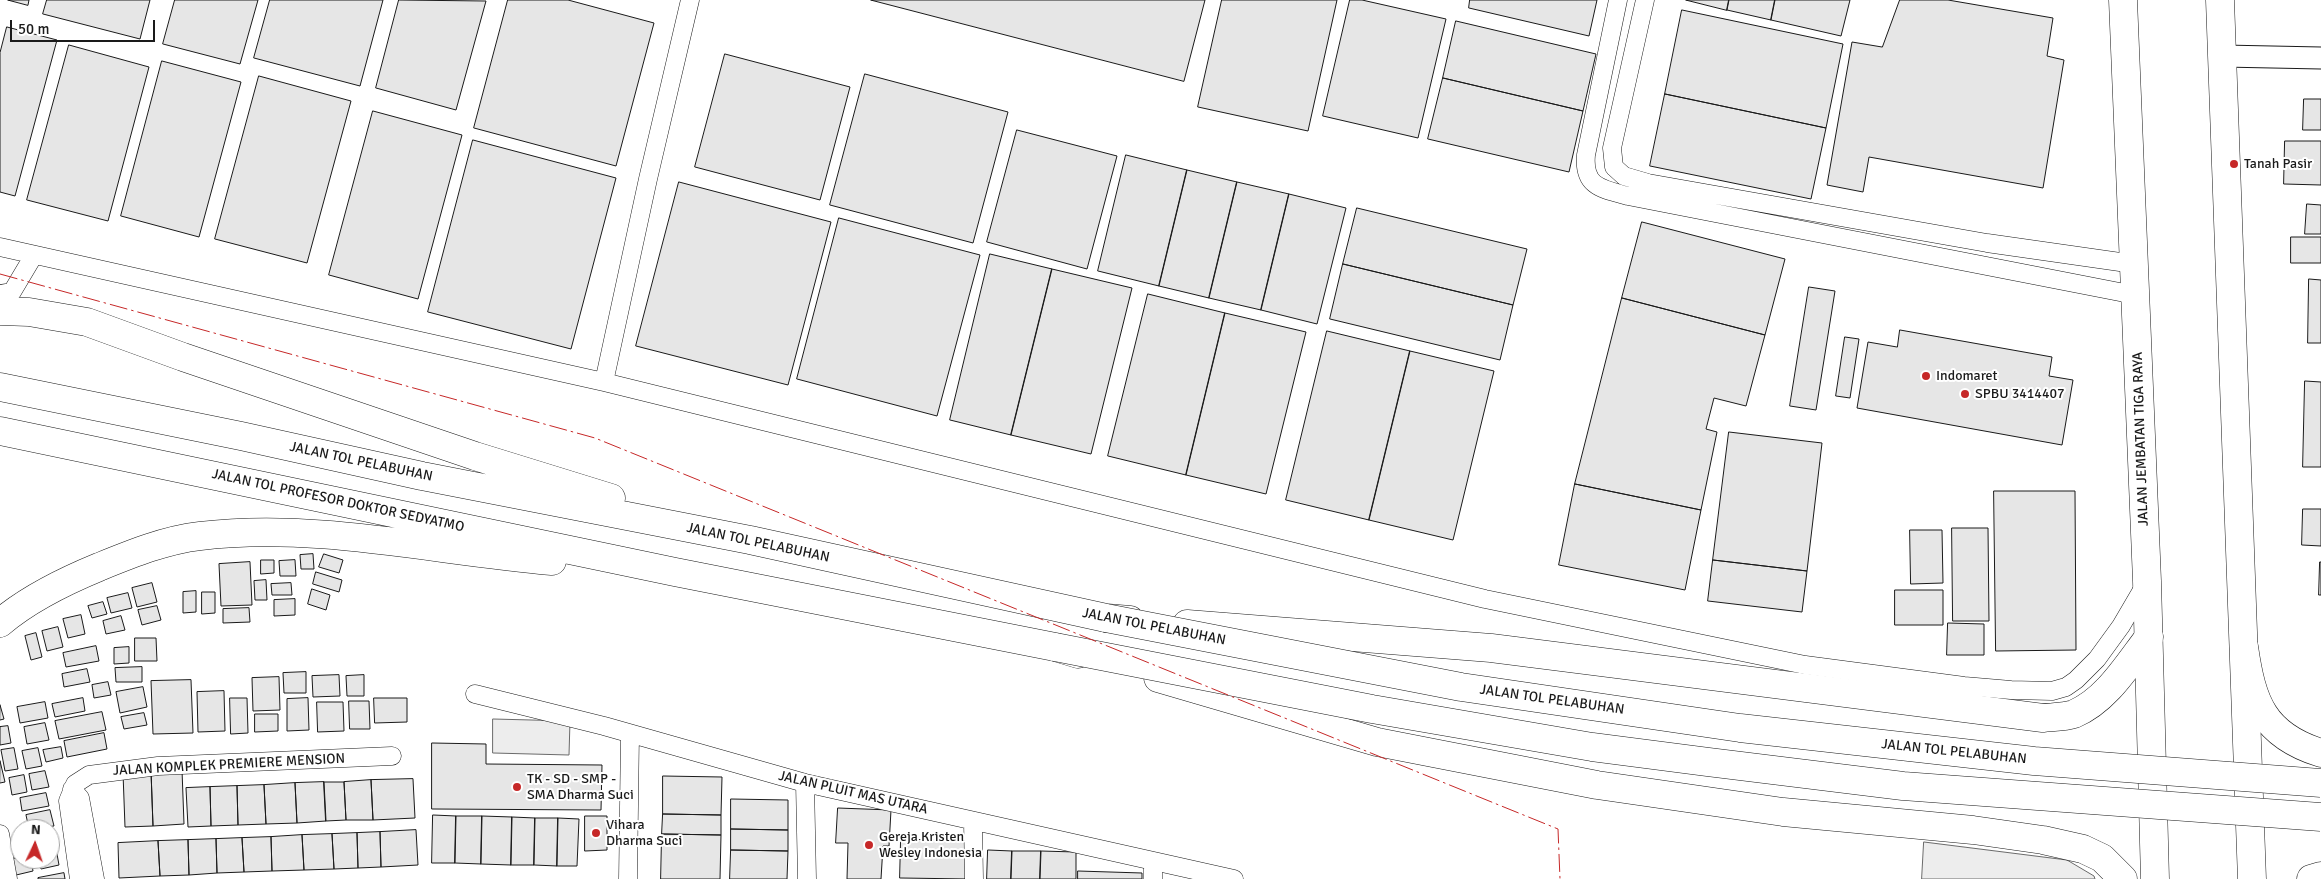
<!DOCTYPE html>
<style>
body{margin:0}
#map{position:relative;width:2321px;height:879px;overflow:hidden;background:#fff;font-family:Signika,sans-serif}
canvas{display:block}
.north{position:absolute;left:10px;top:819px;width:50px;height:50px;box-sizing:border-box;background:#fff;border:1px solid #a3a3a3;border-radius:50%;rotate:3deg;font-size:14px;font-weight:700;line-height:20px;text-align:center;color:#1a1a1a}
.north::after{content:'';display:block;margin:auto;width:18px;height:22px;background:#c62828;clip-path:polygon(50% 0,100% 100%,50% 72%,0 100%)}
.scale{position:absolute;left:10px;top:20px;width:145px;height:22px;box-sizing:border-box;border:2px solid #1a1a1a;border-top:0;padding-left:6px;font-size:15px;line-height:18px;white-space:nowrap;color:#1a1a1a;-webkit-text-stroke:4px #fff;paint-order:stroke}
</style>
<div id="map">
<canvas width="2321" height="879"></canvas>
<div class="north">N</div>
<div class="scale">50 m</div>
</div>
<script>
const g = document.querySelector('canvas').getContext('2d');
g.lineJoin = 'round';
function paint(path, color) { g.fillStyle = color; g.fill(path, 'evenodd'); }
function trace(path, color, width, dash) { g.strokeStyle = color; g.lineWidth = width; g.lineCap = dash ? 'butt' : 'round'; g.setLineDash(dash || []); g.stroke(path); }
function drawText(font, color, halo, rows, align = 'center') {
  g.font = font + ' Signika,sans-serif'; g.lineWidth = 4; g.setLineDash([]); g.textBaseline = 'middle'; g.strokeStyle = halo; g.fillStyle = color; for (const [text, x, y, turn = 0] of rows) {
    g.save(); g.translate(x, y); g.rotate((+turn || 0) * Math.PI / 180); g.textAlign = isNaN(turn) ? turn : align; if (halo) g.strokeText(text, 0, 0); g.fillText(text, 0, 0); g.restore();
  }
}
const built = new Path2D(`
 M493,719L570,721L569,755L493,753Z
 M1924,842L2067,860L2094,876L2095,879H1922Z`);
paint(built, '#ededed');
trace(built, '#6a6a6a', 1);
const building = new Path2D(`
 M8,0H29L28,5Z
 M47,0H150L140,39L43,14Z
 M175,0H258L240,64L163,44Z
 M270,0H383L360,86L254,58Z
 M399,0L486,1L456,110L376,88Z
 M508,0H568L654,23L616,166L474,128Z
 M871,0H1205L1184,81Z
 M1222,0H1337L1308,131L1198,107Z
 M1350,0H1362L1446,19L1418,138L1323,116Z
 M1470,0H1597L1589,36L1469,8Z
 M1686,0H1729L1727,10Z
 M1729,0H1775L1771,20L1727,10Z
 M1775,0H1850L1841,36L1771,20Z
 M1900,0H1948L2053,18L2047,56L2064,60L2043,188L1869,157L1863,192L1827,185L1852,42L1882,47Z
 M1682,10L1843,44L1826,128L1665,94Z
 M1456,21L1596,54L1583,111L1443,78Z
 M7,27L57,40L15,196L0,192V53Z
 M69,45L149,67L108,221L27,200Z
 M725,54L850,87L820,200L695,167Z
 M162,61L241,82L199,237L121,216Z
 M865,74L1008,112L973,243L830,205Z
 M259,76L351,101L307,263L215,239Z
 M1443,78L1583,111L1569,172L1428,139Z
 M1665,94L1826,128L1811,199L1650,166Z
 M2304,99H2321V130H2303Z
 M373,111L462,135L418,299L329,275Z
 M1017,130L1117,156L1087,269L987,242Z
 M473,140L616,178L571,349L428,312Z
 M2285,141H2321V185L2284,184Z
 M1126,155L1187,170L1159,286L1098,271Z
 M1187,170L1237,182L1209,298L1159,286Z
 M679,182L831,222L788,385L636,346Z
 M1237,182L1289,194L1261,310L1209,298Z
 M1289,194L1346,208L1317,324L1261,310Z
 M2307,204L2321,205V234H2305Z
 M1357,208L1527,249L1513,305L1343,264Z
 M839,218L980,255L937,416L797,379Z
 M1642,222L1785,259L1765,335L1622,298Z
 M2291,237H2321V263H2291Z
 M990,254L1052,269L1011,435L950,420Z
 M1343,264L1513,305L1500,360L1330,319Z
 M1052,269L1132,288L1091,454L1011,435Z
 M2309,279L2321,280V343H2308Z
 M1809,287L1835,291L1816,410L1790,406Z
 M1148,294L1225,313L1186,475L1108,456Z
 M1622,298L1765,335L1746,406L1714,398L1706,429L1717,432L1701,510L1575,484Z
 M1225,313L1306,332L1266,494L1186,475Z
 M1900,330L2052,357L2049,376L2073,380L2062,445L1857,408L1868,342L1897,347Z
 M1327,331L1410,351L1369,520L1286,500Z
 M1845,337L1859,339L1850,398L1836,396Z
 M1410,351L1494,371L1453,540L1369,520Z
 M2305,381L2321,382V467H2303Z
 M1729,432L1822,443L1807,571L1713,560Z
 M1575,484L1701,510L1685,590L1559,565Z
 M1994,491H2075L2076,650L1996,651Z
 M2303,509H2321V546L2302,545Z
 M1952,528H1988L1989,621H1953Z
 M1910,530H1942L1943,583L1911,584Z
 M313,554L314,569H301L300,555Z
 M324,554L343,560L339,573L319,567Z
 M261,560H274V573L261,574Z
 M295,560L296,576H280L279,561Z
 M1713,560L1807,571L1802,612L1708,601Z
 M250,562L252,605L221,606L219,564Z
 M2320,562H2321V595H2319Z
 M316,572L342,580L339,592L313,584Z
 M266,580L267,600H255L254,581Z
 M152,583L157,602L137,607L132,588Z
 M291,583L292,595H272L271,584Z
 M312,589L330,595L326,610L308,604Z
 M1895,590H1943V625H1895Z
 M196,591V612L183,613V592Z
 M202,592H215V613L202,614Z
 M128,593L132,608L111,613L107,598Z
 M295,599V615L274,616V600Z
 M103,602L107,614L92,618L88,606Z
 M157,606L161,620L142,625L138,610Z
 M249,608L250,622L223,623V609Z
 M81,615L85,634L68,638L63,619Z
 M121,616L125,630L106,634L103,621Z
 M1948,623L1984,624V655H1947Z
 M58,627L63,647L47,651L42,631Z
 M36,633L42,657L31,660L25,636Z
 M135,638H156L157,661H135Z
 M96,646L99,661L66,667L63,653Z
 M129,647V663L114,664V648Z
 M142,667V682H116L115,668Z
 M87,669L90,682L64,687L62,674Z
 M306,672V693H284L283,673Z
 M339,675L340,696L313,697L312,676Z
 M364,675V696H347L346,676Z
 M279,677L280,710L253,711L252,678Z
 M191,680L193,733L153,734L151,681Z
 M108,682L111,695L94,698L92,685Z
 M143,687L147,707L120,713L116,692Z
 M224,691L225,731L198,732L197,692Z
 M83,698L85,711L55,717L52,704Z
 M230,698H247L248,733L231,734Z
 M308,698L309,730L287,731V699Z
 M374,698H407V722L375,723Z
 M349,701H369L370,729H350Z
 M45,702L48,718L20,723L17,707Z
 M317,702H343L344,731L318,732Z
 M0,705L4,719L0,720Z
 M102,712L106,730L59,739L55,721Z
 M144,713L147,725L124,729L121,717Z
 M255,714H278V731L255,732Z
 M45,723L49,740L27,744L24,727Z
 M8,726L11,743L0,745V727Z
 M104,733L107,749L67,757L64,741Z
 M432,743L486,744V764L602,765L601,810L432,809Z
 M61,747L63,758L46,762L43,750Z
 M14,748L18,769L5,771L1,750Z
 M38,748L42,766L26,769L22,751Z
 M0,761L5,782L0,783Z
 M182,770L184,824L153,826L151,771Z
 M45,771L49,787L32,790L29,774Z
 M151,771L153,826L125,827L123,773Z
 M24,775L27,792L12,795L9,778Z
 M663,776L722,777L721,815L663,814Z
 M413,779L415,818L373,820L371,780Z
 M371,780L373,820H346L344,782Z
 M324,782H344L346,820L326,821Z
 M324,782L326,821L297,823L295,783Z
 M295,783L297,823L266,824L264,785Z
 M264,785L266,824L238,825L237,786Z
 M237,786L238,825L211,826L210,787Z
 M210,787L211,826L188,827L186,788Z
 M46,793L49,806L22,811L20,798Z
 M731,799L788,800V830L731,829Z
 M838,808L891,810L889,846H883L881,879H847L848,843H836Z
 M50,810L54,826L29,829L26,815Z
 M663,814L721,815V835L662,834Z
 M433,815L456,816L455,863H432Z
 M456,816H482L481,864L455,863Z
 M482,816L512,817L511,865L481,864Z
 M585,816H607V850L585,851Z
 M512,817L535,818L534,865H511Z
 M535,818H558L557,866L534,865Z
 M558,818L579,819L577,866H557Z
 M731,829L788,830V851L731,850Z
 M416,830L418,865L381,867L380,832Z
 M380,832L381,867L358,868L357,833Z
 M50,833H52L55,847L50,849Z
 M357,833L358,868L334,869L332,834Z
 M332,834L334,869L304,870L302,835Z
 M662,834L721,835L720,879H661Z
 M302,835L304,870L272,871L271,837Z
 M271,837L272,871L244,872L242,838Z
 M242,838L244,872L217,873L216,839Z
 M20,839V855H17L14,840Z
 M216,839L217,873L189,875L188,840Z
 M901,839L970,841L969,879L900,878Z
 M188,840L189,875L160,876L158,841Z
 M158,841L160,876L119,878L118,843Z
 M731,850L788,851L787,879H730Z
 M988,850L1012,851L1011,879H987Z
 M1012,851H1041L1040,879H1011Z
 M1041,851L1076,852V879H1040Z
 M57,854L59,865L41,869L39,859H50V855Z
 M20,857L31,859L33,871L12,876L9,860Z
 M1078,871L1142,873V879H1078Z
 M64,873L65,879H38V878Z`);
paint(building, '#e6e6e6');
trace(building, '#1a1a1a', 1);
const minor = new Path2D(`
 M1618,0L1586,155C1583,187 1602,189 1628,196L2135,295
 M1645,0L1612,148L1614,167L1624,176L1648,183L1987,243L2134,264
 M0,247L604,382L1485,599L1805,665L1964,686L2011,690L2052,691L2066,687L2076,680L2097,659L2121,626L2145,585
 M0,294L12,292L34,255
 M604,382L648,179L690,0
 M475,694L604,726L805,783L1234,879
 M805,783L807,879
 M72,789L80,798L95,879
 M973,821L974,879
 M0,834L8,879
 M79,879L68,801L75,784L89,775L158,766L392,756
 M628,879L630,734
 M1153,879V862`);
const tertiary = new Path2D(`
 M2223,56L2321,58`);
const trunk = new Path2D(`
 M2123,0L2147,581L2155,879
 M2220,0L2252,879`);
const motorway = new Path2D(`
 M0,311L29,312L87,322L183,357L475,456L611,498
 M0,387L241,436L422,476L750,540L1106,618L1130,620
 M0,431L675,572L1055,647L1078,654
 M0,623C28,599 65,581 99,567C131,554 165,540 200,536C317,522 435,551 552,561
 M1187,624L1491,648L2043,718C2053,717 2065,717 2074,714C2107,700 2128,664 2149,637
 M2244,647C2252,702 2263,735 2321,753
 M1158,678L1377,742L1597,785L1783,812L1973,830L2043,840L2083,849L2102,858L2123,879
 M2311,879L2321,876`);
trace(minor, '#1a1a1a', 19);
trace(tertiary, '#1a1a1a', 23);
trace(trunk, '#1a1a1a', 29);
trace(motorway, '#1a1a1a', 29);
trace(minor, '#fff', 18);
trace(tertiary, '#fff', 21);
trace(trunk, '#fff', 28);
trace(motorway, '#fff', 28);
const motorwayBridge = new Path2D(`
 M1106,618L1461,687L1740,728L2034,761L2321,783
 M1055,647L1372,709L1592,747L1708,762L1903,786L2321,817`);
trace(motorwayBridge, '#1a1a1a', 29, []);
trace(motorwayBridge, '#fff', 28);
trace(new Path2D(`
 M0,274L595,438L1558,829L1560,879`), '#c62828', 1, [18, 4, 2.5, 4]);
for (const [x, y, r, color] of [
 [2234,164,5,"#c62828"],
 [1926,376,5,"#c62828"],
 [1965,394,5,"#c62828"],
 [517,787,5,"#c62828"],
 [596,833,5,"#c62828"],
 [869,845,5,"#c62828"]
]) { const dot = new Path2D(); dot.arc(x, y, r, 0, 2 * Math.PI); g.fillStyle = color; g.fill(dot); trace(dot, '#fff', 2); }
drawText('14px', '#1a1a1a', '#fff', [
 ["Tanah Pasir",2244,164],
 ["Indomaret",1936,376],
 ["SPBU 3414407",1975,394],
 ["TK - SD - SMP -",527,779],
 ["SMA Dharma Suci",527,795],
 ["Vihara",606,825],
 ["Dharma Suci",606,841],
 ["Gereja Kristen",879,837],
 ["Wesley Indonesia",879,853]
], 'left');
drawText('14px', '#1a1a1a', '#fff', [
 ["JALAN JEMBATAN TIGA RAYA",2141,439,-92],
 ["JALAN TOL PELABUHAN",361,462,12],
 ["JALAN TOL PROFESOR DOKTOR SEDYATMO",338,501,12],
 ["JALAN TOL PELABUHAN",758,543,12],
 ["JALAN TOL PELABUHAN",1154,627,11],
 ["JALAN TOL PELABUHAN",1552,700,8],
 ["JALAN TOL PELABUHAN",1954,752,6],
 ["JALAN KOMPLEK PREMIERE MENSION",229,765,-3],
 ["JALAN PLUIT MAS UTARA",853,793,13]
]);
</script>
